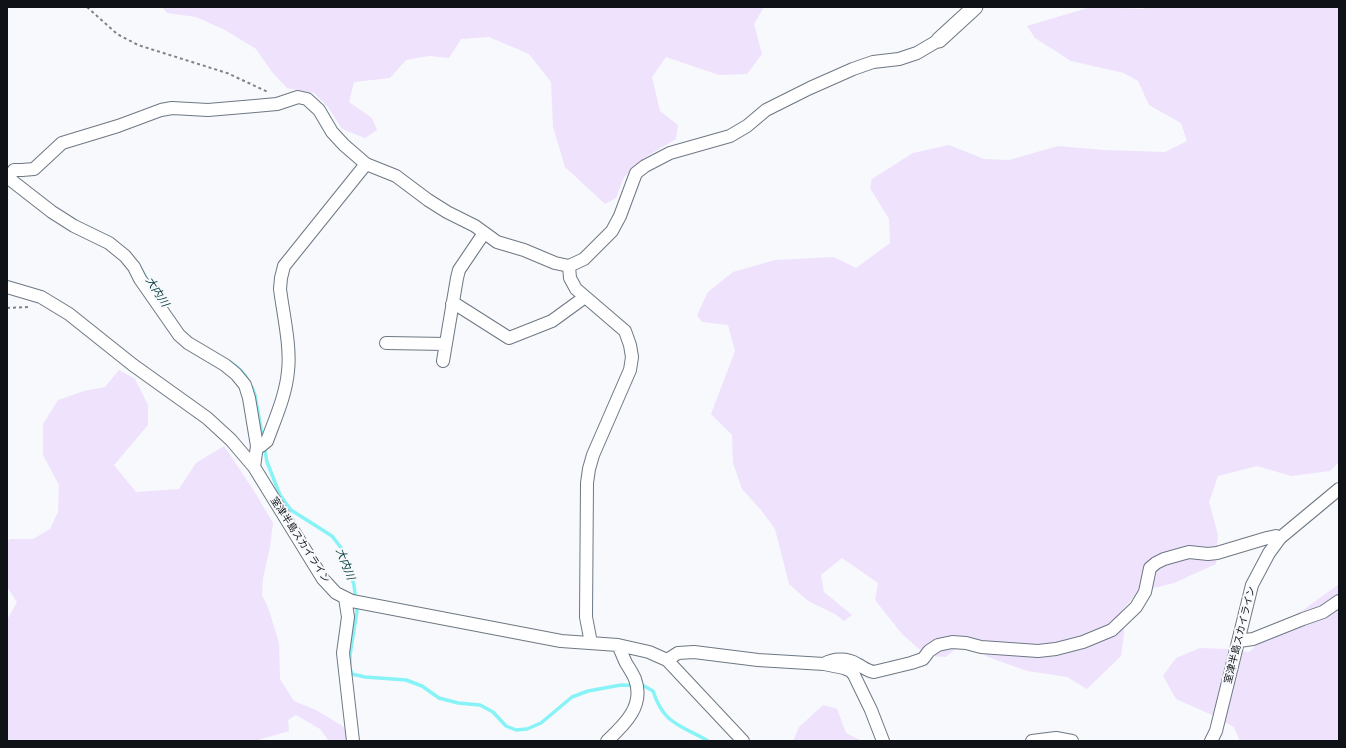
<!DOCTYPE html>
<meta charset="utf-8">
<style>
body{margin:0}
#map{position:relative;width:1346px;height:748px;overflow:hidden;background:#f7f9fc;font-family:Literata,serif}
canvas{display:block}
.frame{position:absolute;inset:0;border:8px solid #0f1318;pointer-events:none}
</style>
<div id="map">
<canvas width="1346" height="748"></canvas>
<div class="frame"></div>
</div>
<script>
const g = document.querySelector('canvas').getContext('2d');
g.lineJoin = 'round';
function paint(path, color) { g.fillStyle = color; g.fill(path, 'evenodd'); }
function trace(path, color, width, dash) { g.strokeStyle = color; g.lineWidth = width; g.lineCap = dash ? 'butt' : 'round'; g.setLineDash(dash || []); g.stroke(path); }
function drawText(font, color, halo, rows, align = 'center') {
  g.font = font + ' Literata,"Noto Sans JP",serif'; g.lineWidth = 4; g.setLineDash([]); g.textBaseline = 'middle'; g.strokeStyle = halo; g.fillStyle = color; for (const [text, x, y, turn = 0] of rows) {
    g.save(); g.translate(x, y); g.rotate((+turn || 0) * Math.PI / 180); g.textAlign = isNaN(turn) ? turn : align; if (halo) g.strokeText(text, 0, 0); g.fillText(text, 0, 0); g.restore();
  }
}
paint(new Path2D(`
 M162,7H764L754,24L762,54L747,74L719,75L666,57L652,77L660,111L678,125L676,139L644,158L624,177L616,198L605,204L565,167L553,127L551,82L529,54L489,37L461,39L449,58L429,56L406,60L390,78L354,82L349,102L372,118L377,130L365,138L342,129L328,107L314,93L287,88L272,72L256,49L225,30L196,17L167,13Z
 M1091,7L1142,9L1150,7H1339V462L1330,471L1291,476L1257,466L1218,476L1209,502L1218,535L1216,564L1174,583L1138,592L1123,609L1124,634L1121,656L1087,689L1067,677L1027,671L988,657L970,647L954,650L946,657L927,656L902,634L875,600L878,583L842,558L821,575L824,592L852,615L844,621L835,614L808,601L789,584L775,529L761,510L742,489L733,463L732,435L711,414L735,351L728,325L702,322L697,315L708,292L733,272L775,260L834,257L856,268L890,243L889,219L870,188L872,179L913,153L949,145L984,159L1009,160L1058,146L1103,150L1165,152L1187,141L1181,123L1149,105L1138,81L1124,73L1071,61L1035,38L1027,26Z
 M119,370L135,379L148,405V425L114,465L136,492L179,489L196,463L224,446L254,491L273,523L270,547L263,578L262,595L269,610L279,643L280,679L294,701L316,710L344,727L349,741H329L320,729L296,715L288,720L289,731L255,741H7V620L17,602L7,587V541L10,539H33L50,529L58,512L59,485L43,455V424L58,400L84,391L105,387Z
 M1339,584V741H1238L1239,739L1234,727L1210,714L1176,699L1163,676L1176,658L1200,648L1227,649L1249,652L1261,641L1259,632L1299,613Z
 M823,705L837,709L846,733L862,741H793L799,727Z`), '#efe2fd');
trace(new Path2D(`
 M139,266L149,283
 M230,362C238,367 245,374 249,382
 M252,387L255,395L263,440
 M264,446L267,462L280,495L291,510L332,536L342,549L354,585L357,611L350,655V668L352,674L365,677L406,680L422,686L439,698L458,703L480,705L493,712L506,726L516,730L527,729L541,723L572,697L588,691L621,685L644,686L653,691C664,725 681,725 708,741`), '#87f3f6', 3.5);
const minor = new Path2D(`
 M7,177L52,212L74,226L109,243L125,256L134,267L140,279L179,335L188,343L225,365L236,374L245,385L249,398L257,446L254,467
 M8,178L14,170H22L34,169L62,143L118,126L161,110L172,108L208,110L255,106L277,104L298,97L307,99L319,110L332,132L344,145L366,164L396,176L428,200L447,212L475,226L497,242L524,250L555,263L569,266L584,259L612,231L620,216L636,173L645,166L670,153L730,136L747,126L766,110L810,88L853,69L873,62L899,59L917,53L939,40
 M569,266L570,278L576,289L625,331L630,345L632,357L630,370L593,455L589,469L587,483L586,617L591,643
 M7,287L41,297L69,314L133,365L207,418L231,440L254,467L323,579L336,593L352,601L561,641L618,645L649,652L667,660L743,741
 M452,304L457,305L509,338L552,321L585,297
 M386,343L446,344
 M443,361L457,278L459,270L484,233
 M257,446H261L267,441C275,419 286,395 288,371C291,347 283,313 280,289L281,278L284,266L366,164
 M345,598L348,617L343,653L353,741
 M1239,641L1253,639L1303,619L1323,612L1339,601
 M667,660L678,653L694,652L758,660L824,664L844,668L851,671L854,675L871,710L883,741
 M824,664C833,658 848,658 857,664C863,667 867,671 874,672L911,663L923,659L929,651L938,645L952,642L966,643L981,647L1038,651L1056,649L1083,642L1112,630L1136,607L1145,592L1150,568L1156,563L1164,559L1189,552L1208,554L1217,553L1267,538L1276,536L1280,538
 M607,741C624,725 645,706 635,679C633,674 629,668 626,663C623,657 621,651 618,645
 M1032,741L1056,738L1072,741
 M1211,741L1216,731L1252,585L1269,553L1280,538L1339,489`);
const tertiary = new Path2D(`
 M939,40L975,7`);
trace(minor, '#6d7884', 14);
trace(tertiary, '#6d7884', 17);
trace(new Path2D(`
 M87,7L117,34L138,45L227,73L268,92
 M7,308L30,307`), '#7f8286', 2, [3, 3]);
trace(minor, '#fff', 12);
trace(tertiary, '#fff', 15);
drawText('10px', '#0f1318', '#f7f9fc', [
 ["室津半島スカイライン",300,540,57],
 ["室津半島スカイライン",1240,635,-76]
]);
drawText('italic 11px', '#033a3b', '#f7f9fc', [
 ["大内川",157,292,58],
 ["大内川",345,564,69]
]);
</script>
